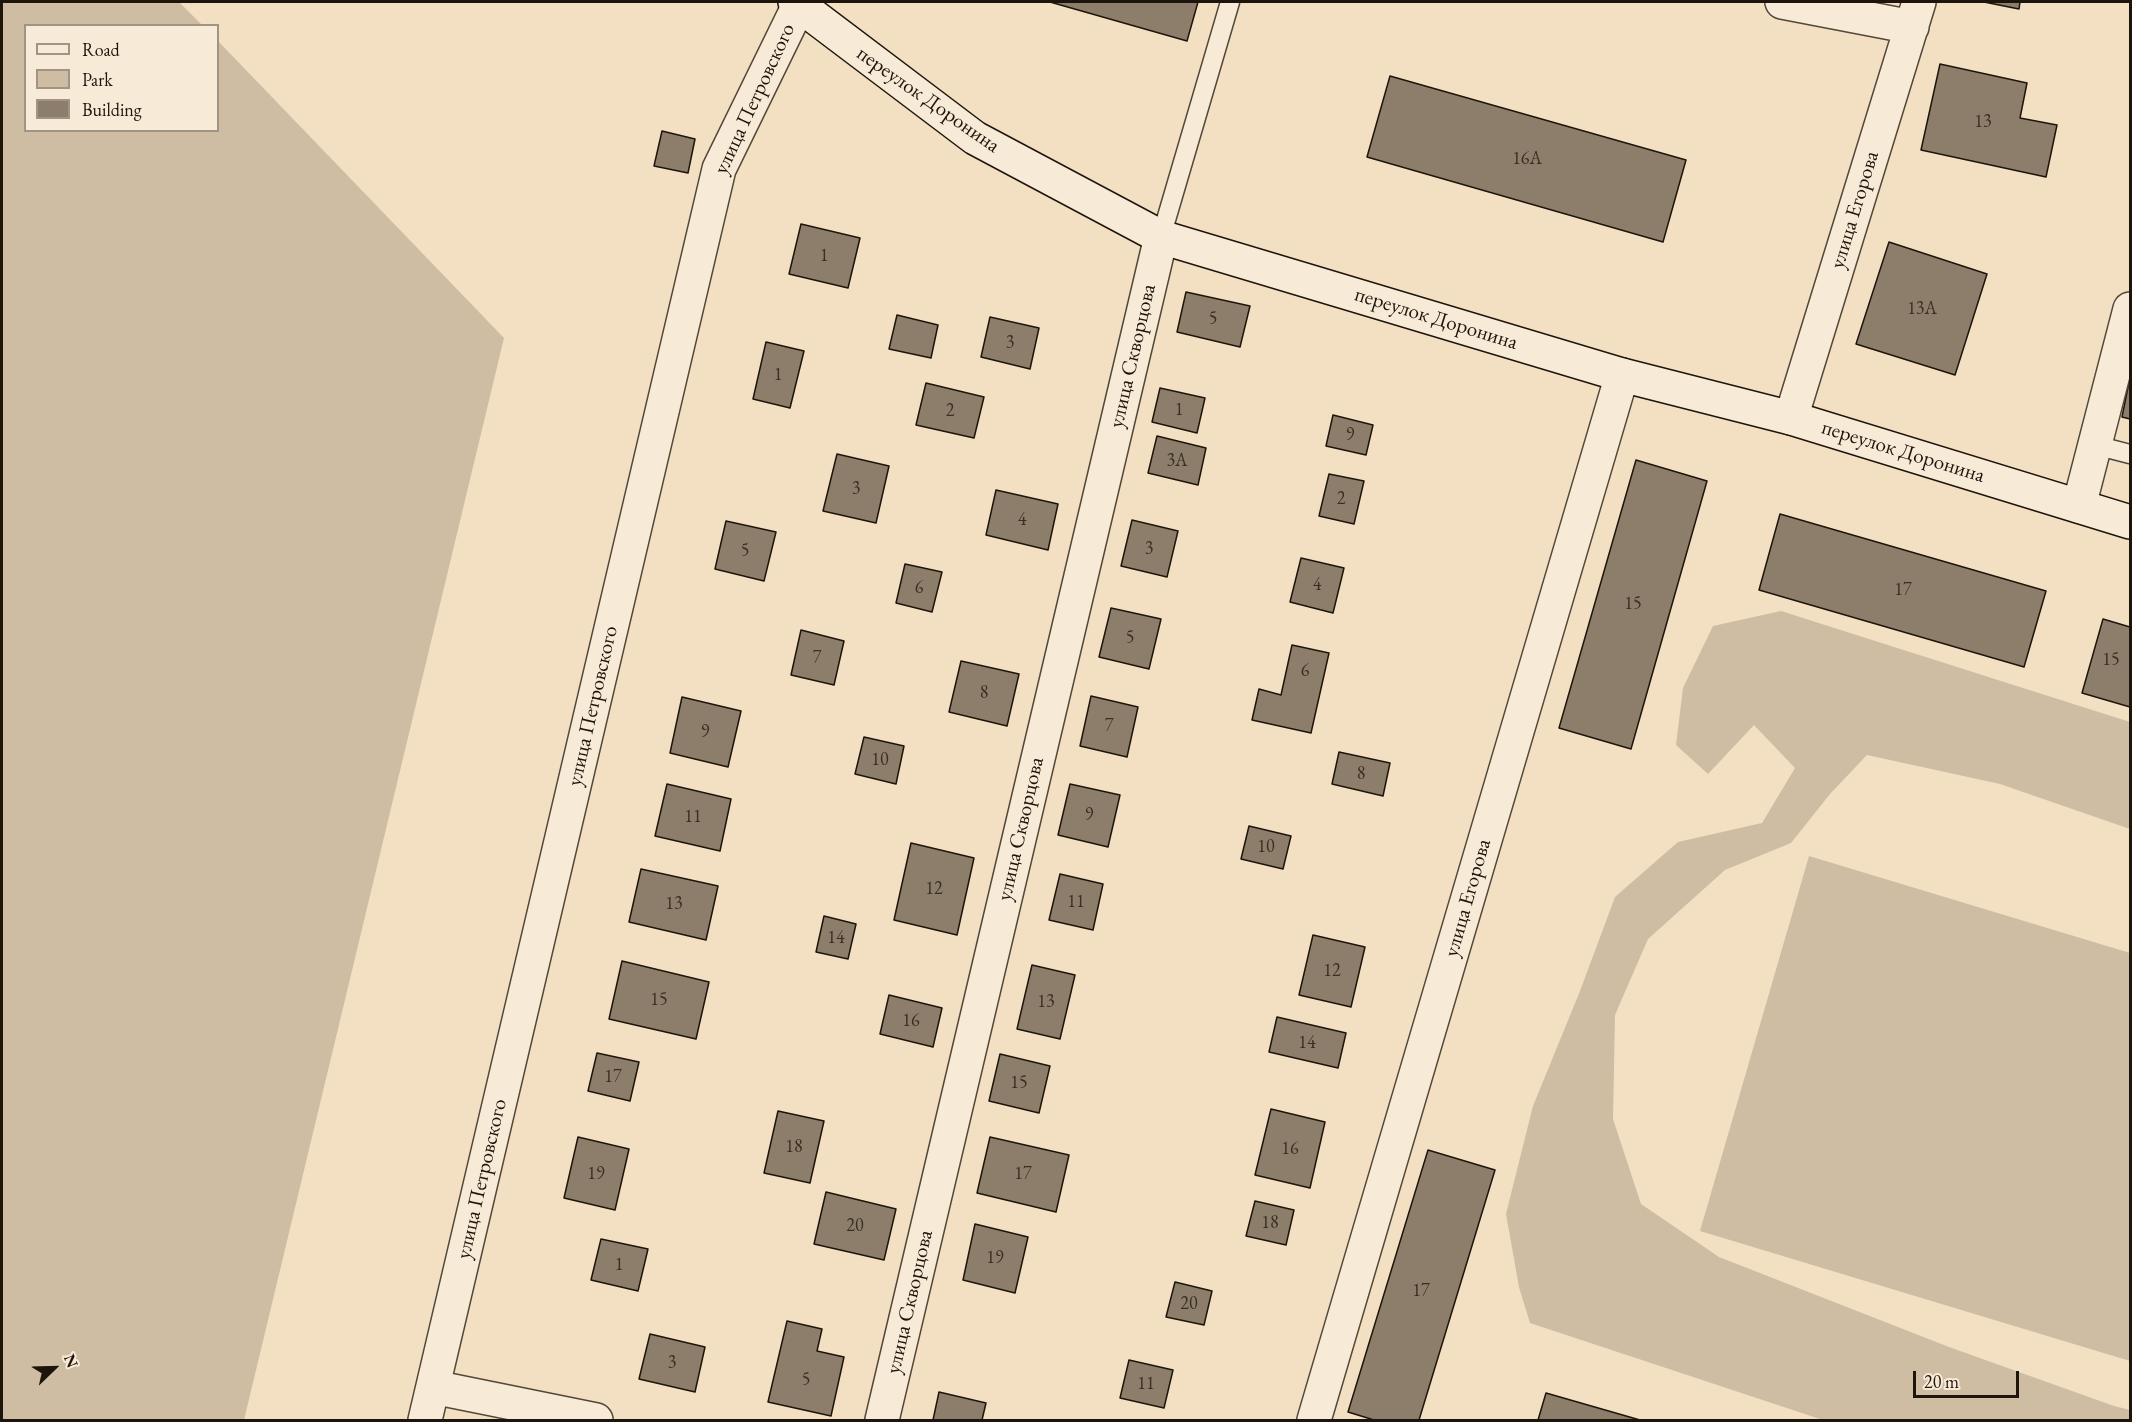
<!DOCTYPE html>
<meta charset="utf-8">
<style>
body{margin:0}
#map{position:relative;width:2132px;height:1422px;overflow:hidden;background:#f3dfc2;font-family:"EB Garamond",serif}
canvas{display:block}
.frame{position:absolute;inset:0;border:3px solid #1d150b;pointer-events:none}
.legend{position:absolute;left:24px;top:24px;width:195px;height:108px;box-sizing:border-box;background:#f7ead7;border:2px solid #a09585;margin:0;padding:8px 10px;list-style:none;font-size:18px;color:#1d150b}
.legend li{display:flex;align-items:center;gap:12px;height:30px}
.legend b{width:30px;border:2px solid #a09585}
.north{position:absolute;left:24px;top:1338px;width:60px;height:60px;-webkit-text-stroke:4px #f7ead7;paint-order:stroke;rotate:67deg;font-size:16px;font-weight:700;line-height:24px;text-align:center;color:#1d150b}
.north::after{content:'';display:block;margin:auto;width:21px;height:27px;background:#1d150b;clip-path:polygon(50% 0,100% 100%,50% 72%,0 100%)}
.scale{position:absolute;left:1913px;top:1371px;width:106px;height:27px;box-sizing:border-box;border:3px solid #1d150b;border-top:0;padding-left:8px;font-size:18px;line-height:21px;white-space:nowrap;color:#1d150b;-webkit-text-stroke:4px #f7ead7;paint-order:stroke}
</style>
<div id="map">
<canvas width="2132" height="1422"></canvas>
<div class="frame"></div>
<ul class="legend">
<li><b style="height:8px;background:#f7ead7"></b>Road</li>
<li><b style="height:16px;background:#cfbda3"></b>Park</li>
<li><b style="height:16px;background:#8c7e6a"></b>Building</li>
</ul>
<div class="north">N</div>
<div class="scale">20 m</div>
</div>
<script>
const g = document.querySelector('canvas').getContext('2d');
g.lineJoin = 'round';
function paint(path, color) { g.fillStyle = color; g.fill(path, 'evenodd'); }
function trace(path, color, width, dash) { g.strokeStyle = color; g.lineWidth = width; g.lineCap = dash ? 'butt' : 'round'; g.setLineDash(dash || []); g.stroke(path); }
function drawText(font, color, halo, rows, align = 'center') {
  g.font = font + ' "EB Garamond",serif'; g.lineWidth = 4.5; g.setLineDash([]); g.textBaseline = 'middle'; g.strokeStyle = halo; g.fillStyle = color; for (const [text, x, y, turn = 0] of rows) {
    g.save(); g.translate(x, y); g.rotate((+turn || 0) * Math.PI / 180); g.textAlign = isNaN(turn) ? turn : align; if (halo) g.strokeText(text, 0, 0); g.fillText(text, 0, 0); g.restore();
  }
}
paint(new Path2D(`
 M2,2H179L202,25L26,26V130H218V41L504,338L244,1420H2Z
 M1781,611L2130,722V829L2000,784L1867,755L1830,794L1791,843L1725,870L1648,939L1615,1015L1613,1119L1641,1204L1719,1257L1949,1347L2114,1406L2130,1410V1420H1823L1530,1323L1519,1287L1506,1214L1533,1106L1580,991L1615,897L1678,842L1762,823L1795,768L1754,725L1708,774L1676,745L1683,688L1713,626Z
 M1809,856L2130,953V1361L1700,1231Z`), '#cfbda3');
const building = new Path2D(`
 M1050,2H1198L1187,41Z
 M1984,2H2020L2019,9Z
 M1940,64L2027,83L2020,118L2057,125L2046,177L1921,150Z
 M1390,76L1686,160L1663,242L1367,157Z
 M662,131L695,139L688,173L654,166Z
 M801,224L860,238L848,288L789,274Z
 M1889,242L1987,274L1955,375L1856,344Z
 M1186,292L1250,306L1240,347L1177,332Z
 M897,315L938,325L931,358L889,349Z
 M990,317L1039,328L1030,369L981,357Z
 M766,342L804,351L790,408L753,399Z
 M2130,377V419L2122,417Z
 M926,383L984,397L974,438L916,425Z
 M1160,388L1205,398L1197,433L1152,422Z
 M1333,415L1373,425L1366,455L1326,446Z
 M1157,436L1206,448L1198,485L1148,473Z
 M837,454L889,466L876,523L823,511Z
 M1636,460L1707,481L1631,749L1559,728Z
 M1329,474L1364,481L1354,524L1319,516Z
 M996,490L1058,504L1048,550L986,535Z
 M1780,514L2046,591L2024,667L1759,590Z
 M1132,520L1178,531L1167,577L1121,566Z
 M726,521L776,532L764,581L715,569Z
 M1301,558L1344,568L1333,613L1290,602Z
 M905,564L942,572L932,612L896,603Z
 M1111,608L1161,619L1149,669L1099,657Z
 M2103,619L2130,627V707L2082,693Z
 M801,630L844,641L834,685L791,675Z
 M1292,645L1329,653L1311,733L1252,720L1259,689L1281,695Z
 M961,661L1019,674L1007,726L949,712Z
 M1091,696L1138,707L1127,757L1080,746Z
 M682,697L741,711L728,767L670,753Z
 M864,737L904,746L896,784L855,774Z
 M1339,752L1390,763L1383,796L1332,784Z
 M667,784L731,799L720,851L655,836Z
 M1070,784L1120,795L1108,847L1058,835Z
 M1249,826L1291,836L1283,869L1241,859Z
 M911,843L974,858L957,935L894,920Z
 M641,869L718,886L706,940L629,922Z
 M1060,874L1103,884L1093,930L1049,920Z
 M824,916L856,924L848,959L816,952Z
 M1313,935L1365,947L1351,1007L1299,995Z
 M622,961L709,982L696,1039L609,1019Z
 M1032,965L1075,975L1060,1039L1017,1029Z
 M889,995L942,1008L933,1047L880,1034Z
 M1277,1017L1346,1033L1338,1068L1269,1052Z
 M597,1053L639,1062L630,1101L588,1091Z
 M1000,1054L1050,1066L1039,1113L989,1101Z
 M1271,1109L1325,1122L1310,1188L1255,1175Z
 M778,1111L824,1121L810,1183L764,1173Z
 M578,1137L629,1149L615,1210L564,1198Z
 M990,1137L1069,1155L1056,1212L977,1193Z
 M1428,1150L1495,1170L1419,1420H1374L1348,1412Z
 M826,1192L896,1209L884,1260L814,1244Z
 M1255,1201L1294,1210L1286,1245L1246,1236Z
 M975,1224L1028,1237L1015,1293L963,1280Z
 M601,1239L648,1249L638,1291L591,1280Z
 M1175,1282L1212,1291L1204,1325L1166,1317Z
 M787,1321L822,1329L817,1351L844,1357L831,1416L768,1402Z
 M650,1334L705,1347L695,1392L639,1379Z
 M1129,1360L1173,1370L1164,1408L1120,1398Z
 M939,1392L986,1403L982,1420H933Z
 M1546,1393L1640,1420H1538Z`);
paint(building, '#8c7e6a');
trace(building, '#1d150b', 1.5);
const lane = new Path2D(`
 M1161,237L1230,2
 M2095,445L2130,454`);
const street = new Path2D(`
 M1782,2L1912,27
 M1791,418L1919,2
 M2079,506L2130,309
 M433,1387L596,1420
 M425,1420L719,169L799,5
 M882,1420L1161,237
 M1314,1420L1622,375`);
const secondary = new Path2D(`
 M795,2L975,138L1161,237L1622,375L1791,418L2130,522`);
trace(lane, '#524839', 21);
trace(street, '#524839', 36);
trace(secondary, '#1d150b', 36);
trace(lane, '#f7ead7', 18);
trace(street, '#f7ead7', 33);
trace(secondary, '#f7ead7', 33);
drawText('18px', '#392f23', null, [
 ["13",1983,122],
 ["16А",1527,159],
 ["1",824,256],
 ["13А",1922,309],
 ["5",1213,319],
 ["3",1010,343],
 ["1",778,375],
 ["1",1179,410],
 ["2",950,411],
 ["9",1350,435],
 ["3А",1177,461],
 ["3",856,489],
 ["2",1341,499],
 ["4",1022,520],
 ["3",1149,549],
 ["5",745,551],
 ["4",1317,585],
 ["6",919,588],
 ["17",1903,590],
 ["15",1633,604],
 ["5",1130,638],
 ["7",817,658],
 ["15",2111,660],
 ["6",1305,671],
 ["8",984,693],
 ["7",1109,726],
 ["9",705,732],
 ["10",880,760],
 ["8",1361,774],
 ["9",1089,815],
 ["11",693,817],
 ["10",1266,847],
 ["12",934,889],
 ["11",1076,902],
 ["13",674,904],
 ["14",836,938],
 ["12",1332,971],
 ["15",659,1000],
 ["13",1046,1002],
 ["16",911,1021],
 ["14",1307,1043],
 ["17",613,1077],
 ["15",1019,1083],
 ["18",794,1147],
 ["16",1290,1149],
 ["19",596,1174],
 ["17",1023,1174],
 ["18",1270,1223],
 ["20",855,1226],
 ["19",995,1258],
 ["1",619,1265],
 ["17",1421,1291],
 ["20",1189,1304],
 ["3",672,1363],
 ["5",806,1380],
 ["11",1146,1384]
]);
drawText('21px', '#1d150b', '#f7ead7', [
 ["улица Петровского",755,99,-65],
 ["переулок Доронина",928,100,35],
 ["улица Егорова",1855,210,-73],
 ["переулок Доронина",1436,319,17],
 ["улица Скворцова",1133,356,-77],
 ["переулок Доронина",1903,452,17],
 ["улица Петровского",593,706,-77],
 ["улица Скворцова",1021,829,-77],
 ["улица Егорова",1468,898,-74],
 ["улица Петровского",482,1179,-77],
 ["улица Скворцова",910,1302,-77]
]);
</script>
